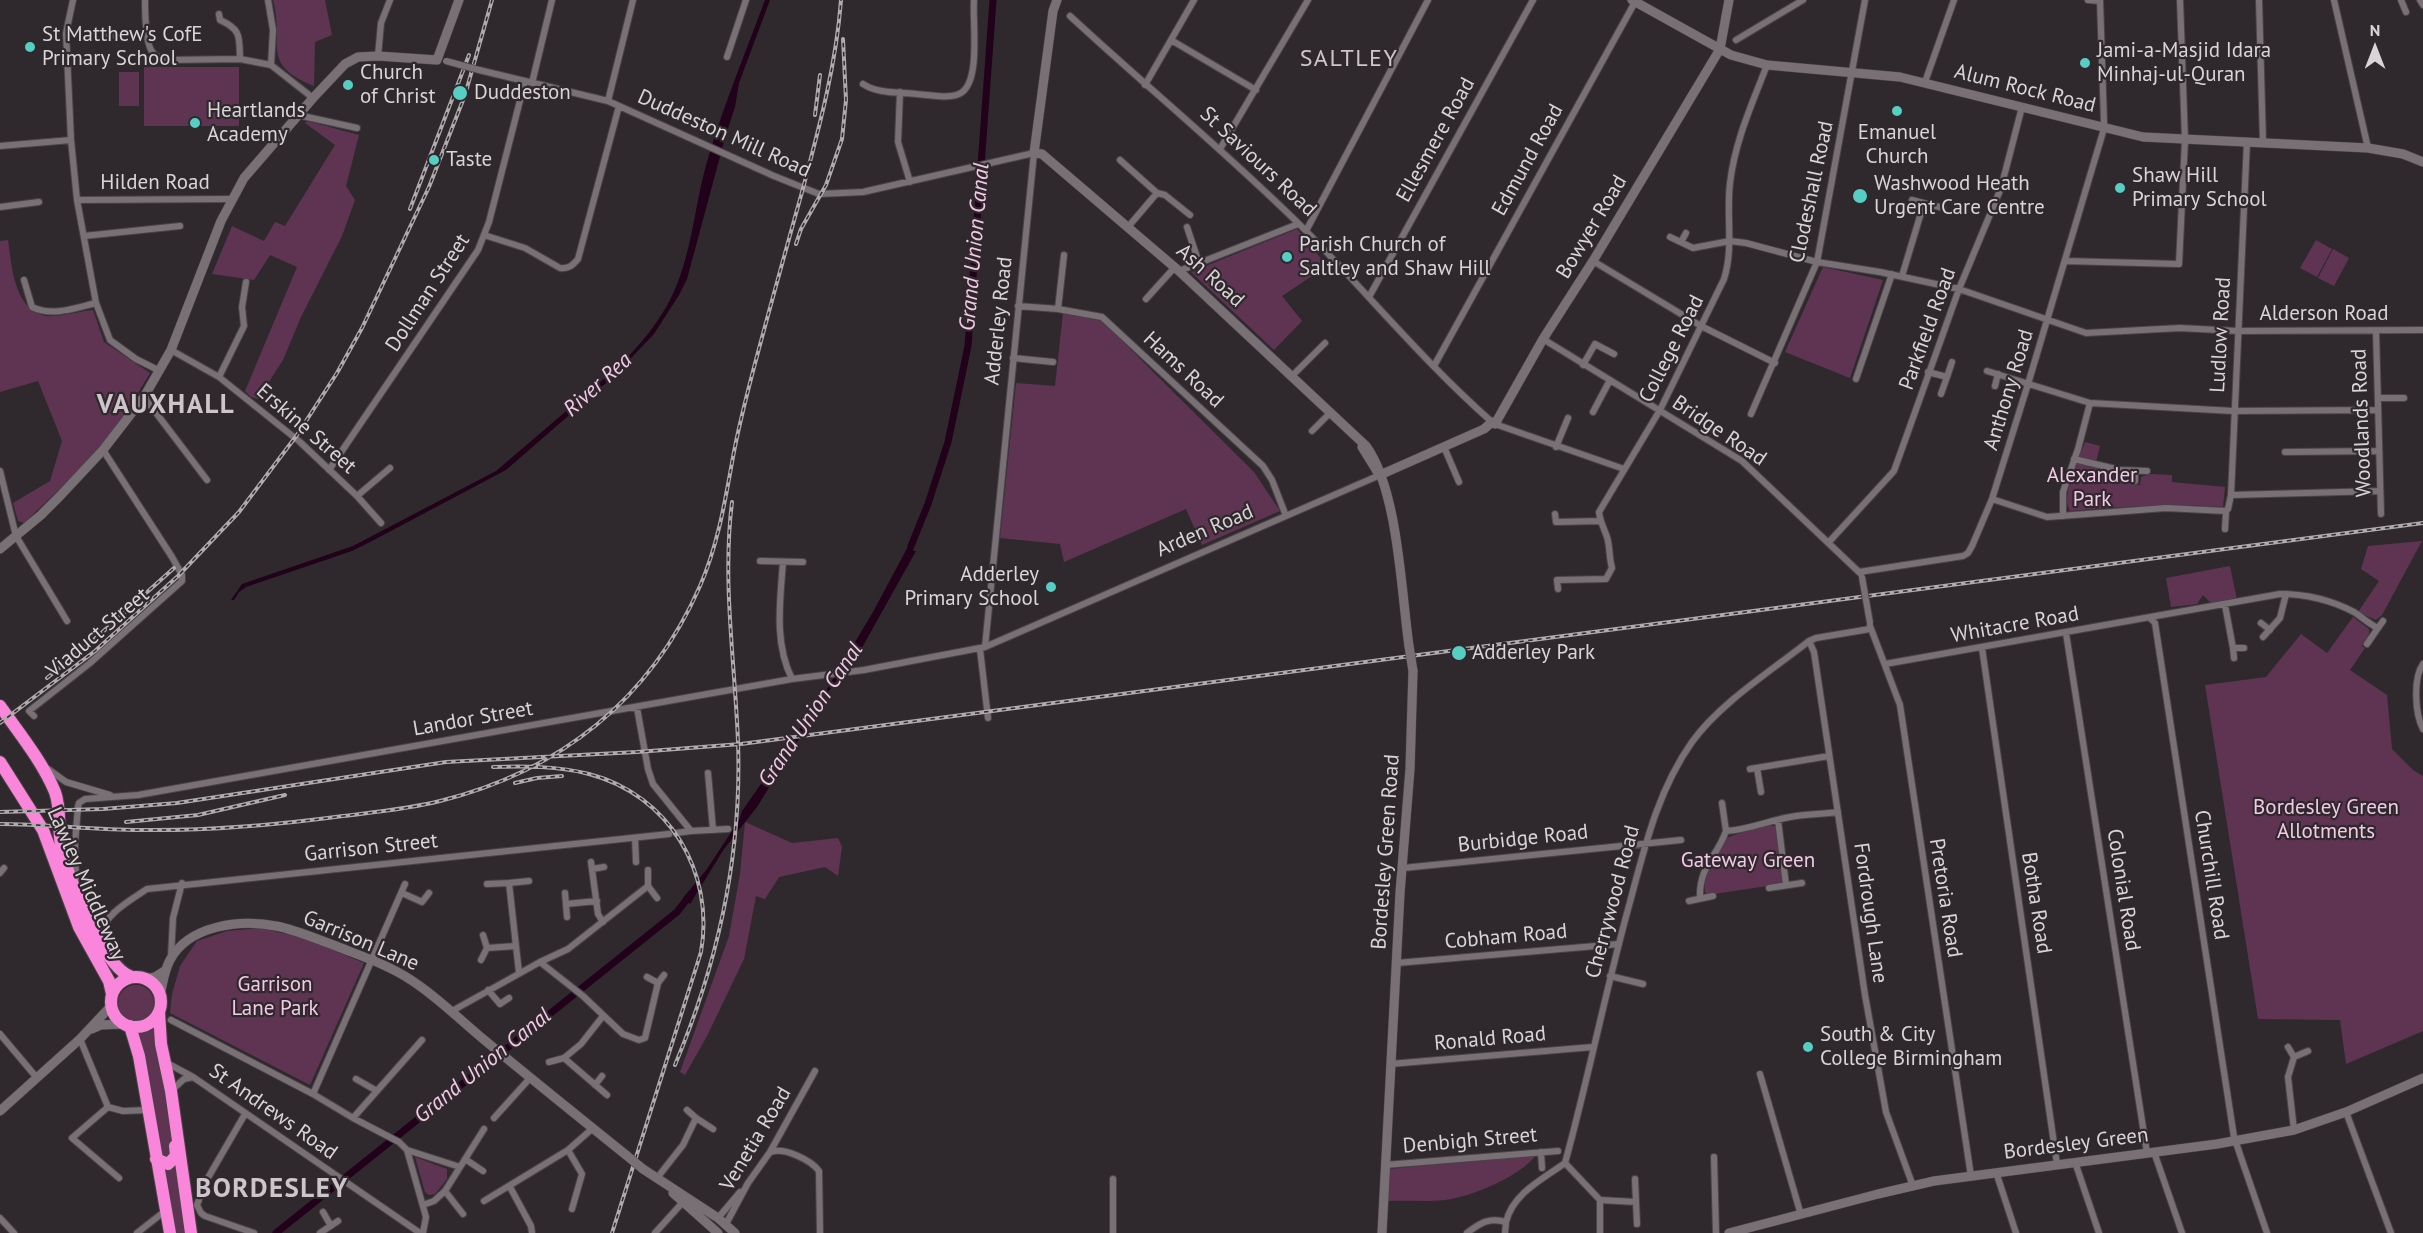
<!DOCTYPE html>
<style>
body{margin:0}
#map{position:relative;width:2423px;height:1233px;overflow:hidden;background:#2f292d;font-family:"PT Sans",sans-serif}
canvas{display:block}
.north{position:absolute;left:2345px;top:18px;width:60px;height:60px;-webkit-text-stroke:4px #2f292d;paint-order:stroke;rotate:0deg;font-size:16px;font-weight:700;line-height:24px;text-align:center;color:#d9d4d7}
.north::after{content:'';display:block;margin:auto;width:21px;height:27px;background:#d9d4d7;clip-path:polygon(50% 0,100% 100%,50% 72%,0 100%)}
</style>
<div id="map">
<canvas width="2423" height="1233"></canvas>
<div class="north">N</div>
</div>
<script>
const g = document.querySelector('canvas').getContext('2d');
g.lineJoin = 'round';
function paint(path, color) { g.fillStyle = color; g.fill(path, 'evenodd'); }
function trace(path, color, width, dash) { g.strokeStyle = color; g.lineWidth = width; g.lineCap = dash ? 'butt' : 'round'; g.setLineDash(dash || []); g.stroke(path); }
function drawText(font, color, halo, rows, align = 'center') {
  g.font = font + ' "PT Sans",sans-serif'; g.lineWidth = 4.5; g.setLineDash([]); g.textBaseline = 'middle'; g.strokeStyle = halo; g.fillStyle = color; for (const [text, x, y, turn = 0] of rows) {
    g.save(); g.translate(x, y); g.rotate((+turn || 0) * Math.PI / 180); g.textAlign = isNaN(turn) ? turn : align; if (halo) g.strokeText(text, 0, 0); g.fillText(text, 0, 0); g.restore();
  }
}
paint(new Path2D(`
 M273,0H325L332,35L315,42L314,86C259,64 285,44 273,0Z
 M144,67H239V126H144Z
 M119,72H139V106H119Z
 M307,121L359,135L346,186L355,200L342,236L301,317L283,360L258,399L251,397L245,391L297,267L270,255L254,280L212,274L232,226L264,241L275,222L285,226L335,145L305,123Z
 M1297,229L1327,266L1282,296L1302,321L1274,350L1191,272Z
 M8,240C12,266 13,308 45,316C55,318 81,311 93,310L104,342L150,373L122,419L85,465L24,523L18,521L13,503L50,481L62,441L38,381L0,392V241Z
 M2316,240L2332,249L2317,277L2300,268Z
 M2333,249L2349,258L2334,286L2318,278Z
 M1823,267L1883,280L1850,378L1785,352Z
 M1063,313L1102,321L1254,472L1280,511L1202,545L1186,509L1064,562L1060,544L1000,538L1016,383L1055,386Z
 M2085,442L2100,446L2095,466L2131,475L2132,484L2140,485L2141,477L2150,474L2172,475V482L2225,487L2223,507C2171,503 2121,507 2070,511C2060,495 2079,459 2085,442Z
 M2422,541L2382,615L2376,620L2358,612L2379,581L2361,569L2368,546Z
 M2230,566L2237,600L2211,603L2203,595L2197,604L2171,607L2166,578Z
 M2353,617L2369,629V635L2362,646L2365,648L2350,670L2387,695L2392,749L2413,770L2423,776V1031L2346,1064L2340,1020L2258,1019L2205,685L2266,677L2301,634L2327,653Z
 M745,822L792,843L838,838L842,847L838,876L825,867L779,877L765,899L756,896L744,959L707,1036L685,1075L680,1072L729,936L740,874Z
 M1770,825L1778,827L1784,880L1780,884L1708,895L1705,892C1703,871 1717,856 1727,838C1729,836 1764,826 1770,825Z
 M261,928L304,938L364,963L310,1085L170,1013L172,994L180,966L197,941L227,931Z
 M118 1003a18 18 0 1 1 36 0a18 18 0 1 1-36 0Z
 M155,1025L174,1148L168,1158L160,1155L137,1031Z
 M1536,1155C1521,1176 1471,1197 1445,1200C1427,1202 1407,1200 1388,1201L1389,1169Z
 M415,1157L447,1169V1179L435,1194L429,1195L425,1192Z
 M179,1159L187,1233H175L162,1166Z`), '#5f3453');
paint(new Path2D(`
 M765,0H770L739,83L735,107L725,138L687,279L679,295L654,334L613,377L506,470L372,541L352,551L246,587L239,592L234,600H231L242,584L353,546L496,471L620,365C639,346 657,325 670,300C693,255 694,203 709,155C725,102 746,51 765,0Z
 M912,539L915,540L913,551H916L859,653L849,663L826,695L757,807L724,849L690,904L683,898L707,869L739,820L742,811L824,694L873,612Z`), '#22011a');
trace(new Path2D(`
 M911,546L928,504L948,442L968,346L993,0
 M276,1233L677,912L691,894`), '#22011a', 7);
const street = new Path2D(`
 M73,0L66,33L71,140L77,200L96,303L110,340L136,359L160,371
 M145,0C145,12 145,44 153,53C156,57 161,58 165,60L240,59L271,65L313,98
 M268,0L273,30L271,65
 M2088,0L2100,1
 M2259,0L2263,142
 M2334,0L2368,148
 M2401,0L2406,12
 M2420,0L2423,5
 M219,14L220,20C242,30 239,37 240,59
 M1070,16C1149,89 1232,157 1308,233C1370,296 1426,364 1492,422
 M104,36L148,33
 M1171,40L1256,90
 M1736,40L1803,0
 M378,56L381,23L390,0
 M727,57L746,0
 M479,70L608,101L774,176L819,194L863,192L1034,153L985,647
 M1925,82L1954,0
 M532,83L552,0
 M863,84C878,94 899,92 917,94C930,95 947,99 959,94C982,84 972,20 974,0
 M1145,85L1194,0
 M900,92L898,142L910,182
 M608,101L633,0
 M298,115L357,128
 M0,146L71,140
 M1220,149L1308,0
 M1120,160L1157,193
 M77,200L233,199
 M1912,200L1943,208
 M0,207L39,202
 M1128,227L1157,193L1165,195L1190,215
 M1187,227L1199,263
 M1306,231L1428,0
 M484,235L525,248L560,268C569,269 573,265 578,259L619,106
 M84,236L180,226
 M1670,237L1693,248L1730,241L1746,243L1817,262L1880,272L1959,289L2086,333L2180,328L2237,331L2423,330
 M1681,242L1686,233
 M1593,261L1701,326L1775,363
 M2065,261L2179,264L2185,140L2180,0
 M1179,271L1298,224
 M1902,276L1924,203
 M24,280L32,307C52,317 75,308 96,303
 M1369,297L1533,0
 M1146,299L1175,267
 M1018,306L1058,309L1102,317L1263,466L1272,480L1286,516
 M1058,309L1064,255
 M2376,331L2381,514
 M1543,339L1742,461L1861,574
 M171,350L219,377L300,442L357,496L381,523
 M1013,358L1053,362
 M1583,365L1595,344L1614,354
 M1434,366L1635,2
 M1987,371L2090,403L2233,411L2378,410
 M1928,372L1947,377L1952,362
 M1292,376L1325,343
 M219,377L244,326L242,307L246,282
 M1856,379L1892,274
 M1995,386L1998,374
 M1941,394L1947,377
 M144,397L207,480
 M2378,398H2404
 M1593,412L1610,380
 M1751,414L1817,262L1865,0
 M1495,424L1624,469
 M1312,431L1330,413
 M1444,447L1459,482
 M1556,447L1568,418
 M2285,452L2379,451
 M2074,459L2120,470L2147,471
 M329,470L478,250L489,222L525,81
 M0,471L16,536L67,621
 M2135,481V471
 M2231,495L2380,491
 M357,496L390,468
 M1992,499L2047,517L2166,508L2226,511
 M1555,514L1556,522L1600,521
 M2063,516V492L2078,449L2090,403
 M2225,529L2226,511L2228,509L2231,495L2247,141
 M1829,542L1894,471L1959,289L2001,188L2022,107
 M760,561L803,562
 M783,562C780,602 774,643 792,679
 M1859,572L1963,556L1968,553L1972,546L1992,499L2028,384L2103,132L2104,122L2100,0
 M1558,589L1557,580L1606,579L1612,568C1609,558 1610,546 1607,537C1604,528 1600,522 1599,512L1660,410L1724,279C1734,248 1726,215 1730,183C1735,141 1752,104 1767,65
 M2225,605L2233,648H2244
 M2150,618L2155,623L2234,1137L2267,1233
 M2261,623L2270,630
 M1870,626L1900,705L1971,1176
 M2066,633L2147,1153
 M2263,637L2280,618L2286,594
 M1809,641L1814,652L1865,995L1886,1112L1913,1186
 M2367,644L2378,628
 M1982,648L2057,1164
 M2233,648L2234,658
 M980,649L988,718
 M1885,664L2280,594C2306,594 2331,600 2354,612C2362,617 2369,624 2378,628L2383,621
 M2423,664C2413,678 2415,714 2423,729
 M637,708L648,769L653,784L691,831L728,829
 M34,716L29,711L90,663L182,581V575L172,557L103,450
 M1757,768L1761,792
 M48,769L66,782L110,795
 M1750,769L1829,756
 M708,773L713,830
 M1722,803L1726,831
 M1778,820L1786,885
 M676,833L691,831
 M635,838L636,862
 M591,862L598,914L603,922
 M1403,868L1681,840
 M592,869L604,867
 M648,870V886
 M0,873L4,868
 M76,879L75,843L78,807L79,803L85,799L138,795L792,679L864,670L985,647L1380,475
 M509,883L529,881
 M487,884L509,883L519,973
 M648,886L657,898
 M1769,888L1802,883
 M402,893L422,902L429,893
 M565,893L567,917
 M1700,897C1699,867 1717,857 1726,831C1750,830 1772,819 1796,816C1810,814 1824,814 1838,812
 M1689,901L1713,896
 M566,904L597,901
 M483,935L487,948
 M99,938C103,915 129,901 147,889L669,834
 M171,957L173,918L182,883
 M481,960L487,948L516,946
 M540,962L583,996L623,1034L639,1040L645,1038L658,983L664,975
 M1397,963L1619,944
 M1610,976L1643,984
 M647,977L658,983
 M488,990L500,1004L509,998
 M452,1011L540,962L568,949L648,886
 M603,1016L581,1044L564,1058L607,1095
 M171,1020L313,1094L353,1118L399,1142L407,1150L460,1167
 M0,1034L37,1078
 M80,1039L108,1107L123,1111L148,1110
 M2288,1047L2294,1057
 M165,1062L193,1077L420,1233
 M549,1062L564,1058
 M1390,1064L1593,1047
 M1760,1074L1801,1215
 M356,1079L377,1091
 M595,1085L602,1076
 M172,1090L184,1079L193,1077
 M313,1094L405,884
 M108,1107L72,1138L119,1178
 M687,1110L696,1118
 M2346,1112L2391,1233
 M245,1114L205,1183L197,1205L201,1213L205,1216L254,1233
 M353,1118L422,1040
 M494,1118L531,1077
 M2294,1130L2288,1077L2294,1057L2308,1051
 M407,1150L426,1217L423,1233
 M568,1150L582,1174L572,1209
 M771,1152C784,1147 811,1160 819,1171L820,1233
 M1541,1152L1542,1168
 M2154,1152L2182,1233
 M1714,1157L1716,1233
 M465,1159L483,1171
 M2075,1162L2099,1233
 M1565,1163L1600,1200V1233
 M1385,1165L1558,1151
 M1996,1172L2016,1233
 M657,1178L683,1145L696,1118L713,1129
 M510,1187L531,1226L532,1233
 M445,1191L463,1214
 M1600,1200L1636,1202L1635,1179
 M484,1201L568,1150L593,1128
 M1636,1202L1637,1224
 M423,1205L434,1201L445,1191L484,1129
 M323,1212L331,1226
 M0,1218L14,1233
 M718,1218L740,1192
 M726,1224L748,1183L770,1152L815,1071
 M137,1233L165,1211
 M320,1233L338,1221
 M655,1233L683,1202
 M1113,1233V1179
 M1467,1233C1480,1223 1489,1217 1506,1222C1513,1193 1543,1179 1565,1163C1589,1076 1606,988 1630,902C1645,846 1658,790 1692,742C1720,703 1771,671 1809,641L1816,638L1870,629
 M1505,1233L1506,1222`);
const secondary = new Path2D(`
 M1057,0L1053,11L1034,153L1042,154L1179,271L1366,446C1398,490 1401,590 1409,646
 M1632,0L1731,55L1767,65L1900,77L2143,137L2368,148L2403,154L2423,162
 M1362,447L1378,473
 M1380,475L1484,429L1492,422L1495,424L1543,339L1593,261L1720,49L1729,0
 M0,549L41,515L60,496L103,450L144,397L171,350L221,221L244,178L313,98L345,64L358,57L378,56L437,60L459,0
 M145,979L155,977L166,970
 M160,995C163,983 164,971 170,960C189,925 240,919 276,926C297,930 316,939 336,946C361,956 389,965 411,980C439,998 462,1022 488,1043C534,1081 580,1118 626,1155
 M92,1029L101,1025L124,1024
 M0,1111L80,1039L111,1006
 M643,1169L718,1218L735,1233
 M673,1193L718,1233
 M1382,1233L1400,893L1410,769L1413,671
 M1729,1233L1878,1194L1934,1181L2217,1144L2294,1130L2346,1112L2423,1078`);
const highway = new Path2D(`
 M0,706C19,733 42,761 55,792C62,811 57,832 62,851C69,880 104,969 132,977
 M0,762L43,830L79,927L109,981L112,994
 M111 1002a25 25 0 1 1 50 0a25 25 0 1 1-50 0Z
 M159,1012L161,1044L171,1091L191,1233
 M130,1026L139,1056L170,1233
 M156,1159L168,1164L176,1156L175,1146`);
trace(street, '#494447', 8);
trace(secondary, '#494447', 10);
trace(highway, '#494447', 14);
trace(street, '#787075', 6);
trace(secondary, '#787075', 9);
trace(highway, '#fa86db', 12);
const rail = new Path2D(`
 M815,115L820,75
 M410,209L469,55
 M796,244L801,229L826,185L842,139L846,100L843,39
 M47,678L88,645L174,568
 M0,723L95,651L178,576L239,512L297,435L337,373L362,328L429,187L465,95L492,0
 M493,767C525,766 558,766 589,774C669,795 715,872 701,952L612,1233
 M515,783L537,778L562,776
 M0,812L103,809L177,803L446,762L637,752L741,744L2423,523
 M126,822L198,815L285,795
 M0,824C47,824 93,830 140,830C208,831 276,825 343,816C375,812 408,809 440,801C560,771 650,700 700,586C718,545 725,501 733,457C738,430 745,402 752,375C768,314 785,253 802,192C819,128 836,66 841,0
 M675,1065C718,963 742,854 738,742C735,662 722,583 732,502`);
trace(rail, '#afaaad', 4);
trace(rail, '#2f292d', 1.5, [4.5]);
const streetBridge = new Path2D(`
 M446,61L479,70
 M1862,577L1870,623`);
const secondaryBridge = new Path2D(`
 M1409,646L1413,671
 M626,1155L643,1169`);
trace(streetBridge, '#494447', 8, []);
trace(secondaryBridge, '#494447', 10, []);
trace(streetBridge, '#787075', 6);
trace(secondaryBridge, '#787075', 9);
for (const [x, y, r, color] of [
 [30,47,6,"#56cec4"],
 [2085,63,6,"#56cec4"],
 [348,85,6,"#56cec4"],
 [460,93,8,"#56cec4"],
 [1897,111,6,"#56cec4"],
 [195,123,6,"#56cec4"],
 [434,160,6,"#56cec4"],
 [2120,188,6,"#56cec4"],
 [1860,196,8,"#56cec4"],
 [1287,257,6,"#56cec4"],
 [1051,587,6,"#56cec4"],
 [1459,653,8,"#56cec4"],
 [1808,1047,6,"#56cec4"]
]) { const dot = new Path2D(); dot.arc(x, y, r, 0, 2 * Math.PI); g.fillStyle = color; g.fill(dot); trace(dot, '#2f292d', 2); }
drawText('21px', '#d9d4d7', '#2f292d', [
 ["St Matthew's CofE",42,35],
 ["Primary School",42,59],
 ["Jami-a-Masjid Idara",2097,51],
 ["Minhaj-ul-Quran",2097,75],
 ["Church",360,73],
 ["of Christ",360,97],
 ["Duddeston",474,93],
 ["Heartlands",207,111],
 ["Academy",207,135],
 ["Emanuel",1897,133,"center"],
 ["Church",1897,157,"center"],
 ["Taste",446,160],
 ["Shaw Hill",2132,176],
 ["Primary School",2132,200],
 ["Washwood Heath",1874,184],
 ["Urgent Care Centre",1874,208],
 ["Parish Church of",1299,245],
 ["Saltley and Shaw Hill",1299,269],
 ["Adderley",1039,575,"right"],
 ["Primary School",1039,599,"right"],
 ["Adderley Park",1472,653],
 ["South & City",1820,1035],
 ["College Birmingham",1820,1059]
], 'left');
drawText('21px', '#d9d4d7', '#2f292d', [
 ["Alum Rock Road",2025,89,14],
 ["Duddeston Mill Road",724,134,24],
 ["Ellesmere Road",1436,140,-61],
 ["Edmund Road",1528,160,-61],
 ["St Saviours Road",1258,162,43],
 ["Hilden Road",155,183],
 ["Clodeshall Road",1812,192,-78],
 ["Bowyer Road",1592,227,-59],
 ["Ash Road",1210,276,42],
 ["Dollman Street",428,293,-57],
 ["Alderson Road",2324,314],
 ["Adderley Road",999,321,-84],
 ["Parkfield Road",1928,329,-70],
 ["Ludlow Road",2221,335,-87],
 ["College Road",1672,349,-63],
 ["Hams Road",1183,370,43],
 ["Anthony Road",2009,390,-73],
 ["Woodlands Road",2362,423,-92],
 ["Erskine Street",306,429,41],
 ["Bridge Road",1719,431,34],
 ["Arden Road",1205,531,-23],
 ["Whitacre Road",2015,625,-10],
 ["Viaduct Street",98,633,-40],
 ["Landor Street",473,719,-10],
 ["Burbidge Road",1523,839,-6],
 ["Garrison Street",371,848,-6],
 ["Bordesley Green Road",1386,852,-86],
 ["Churchill Road",2211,875,81],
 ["Lawley Middleway",86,884,66],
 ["Colonial Road",2123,890,81],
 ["Pretoria Road",1945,898,81],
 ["Cherrywood Road",1613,902,-75],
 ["Botha Road",2036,903,81],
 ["Fordrough Lane",1870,913,82],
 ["Cobham Road",1506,937,-5],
 ["Garrison Lane",361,941,23],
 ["Ronald Road",1490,1039,-5],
 ["St Andrews Road",273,1112,35],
 ["Venetia Road",756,1139,-59],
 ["Denbigh Street",1470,1141,-5],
 ["Bordesley Green",2076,1144,-7]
]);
drawText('21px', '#f3c9e5', '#2f292d', [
 ["Alexander",2092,476],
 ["Park",2092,500],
 ["Bordesley Green",2326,808],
 ["Allotments",2326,832],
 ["Gateway Green",1748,861],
 ["Garrison",275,985],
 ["Lane Park",275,1009]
]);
drawText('italic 22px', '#f3c9e5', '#2f292d', [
 ["Grand Union Canal",975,247,-85],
 ["River Rea",598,385,-42],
 ["Grand Union Canal",811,715,-56],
 ["Grand Union Canal",483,1066,-39]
]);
g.letterSpacing = '1.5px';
drawText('24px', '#cec5cb', '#2f292d', [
 ["SALTLEY",1349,59]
]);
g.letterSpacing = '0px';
g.letterSpacing = '1.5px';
drawText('bold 27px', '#cec5cb', '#2f292d', [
 ["VAUXHALL",166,405],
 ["BORDESLEY",272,1189]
]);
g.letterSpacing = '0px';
</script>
